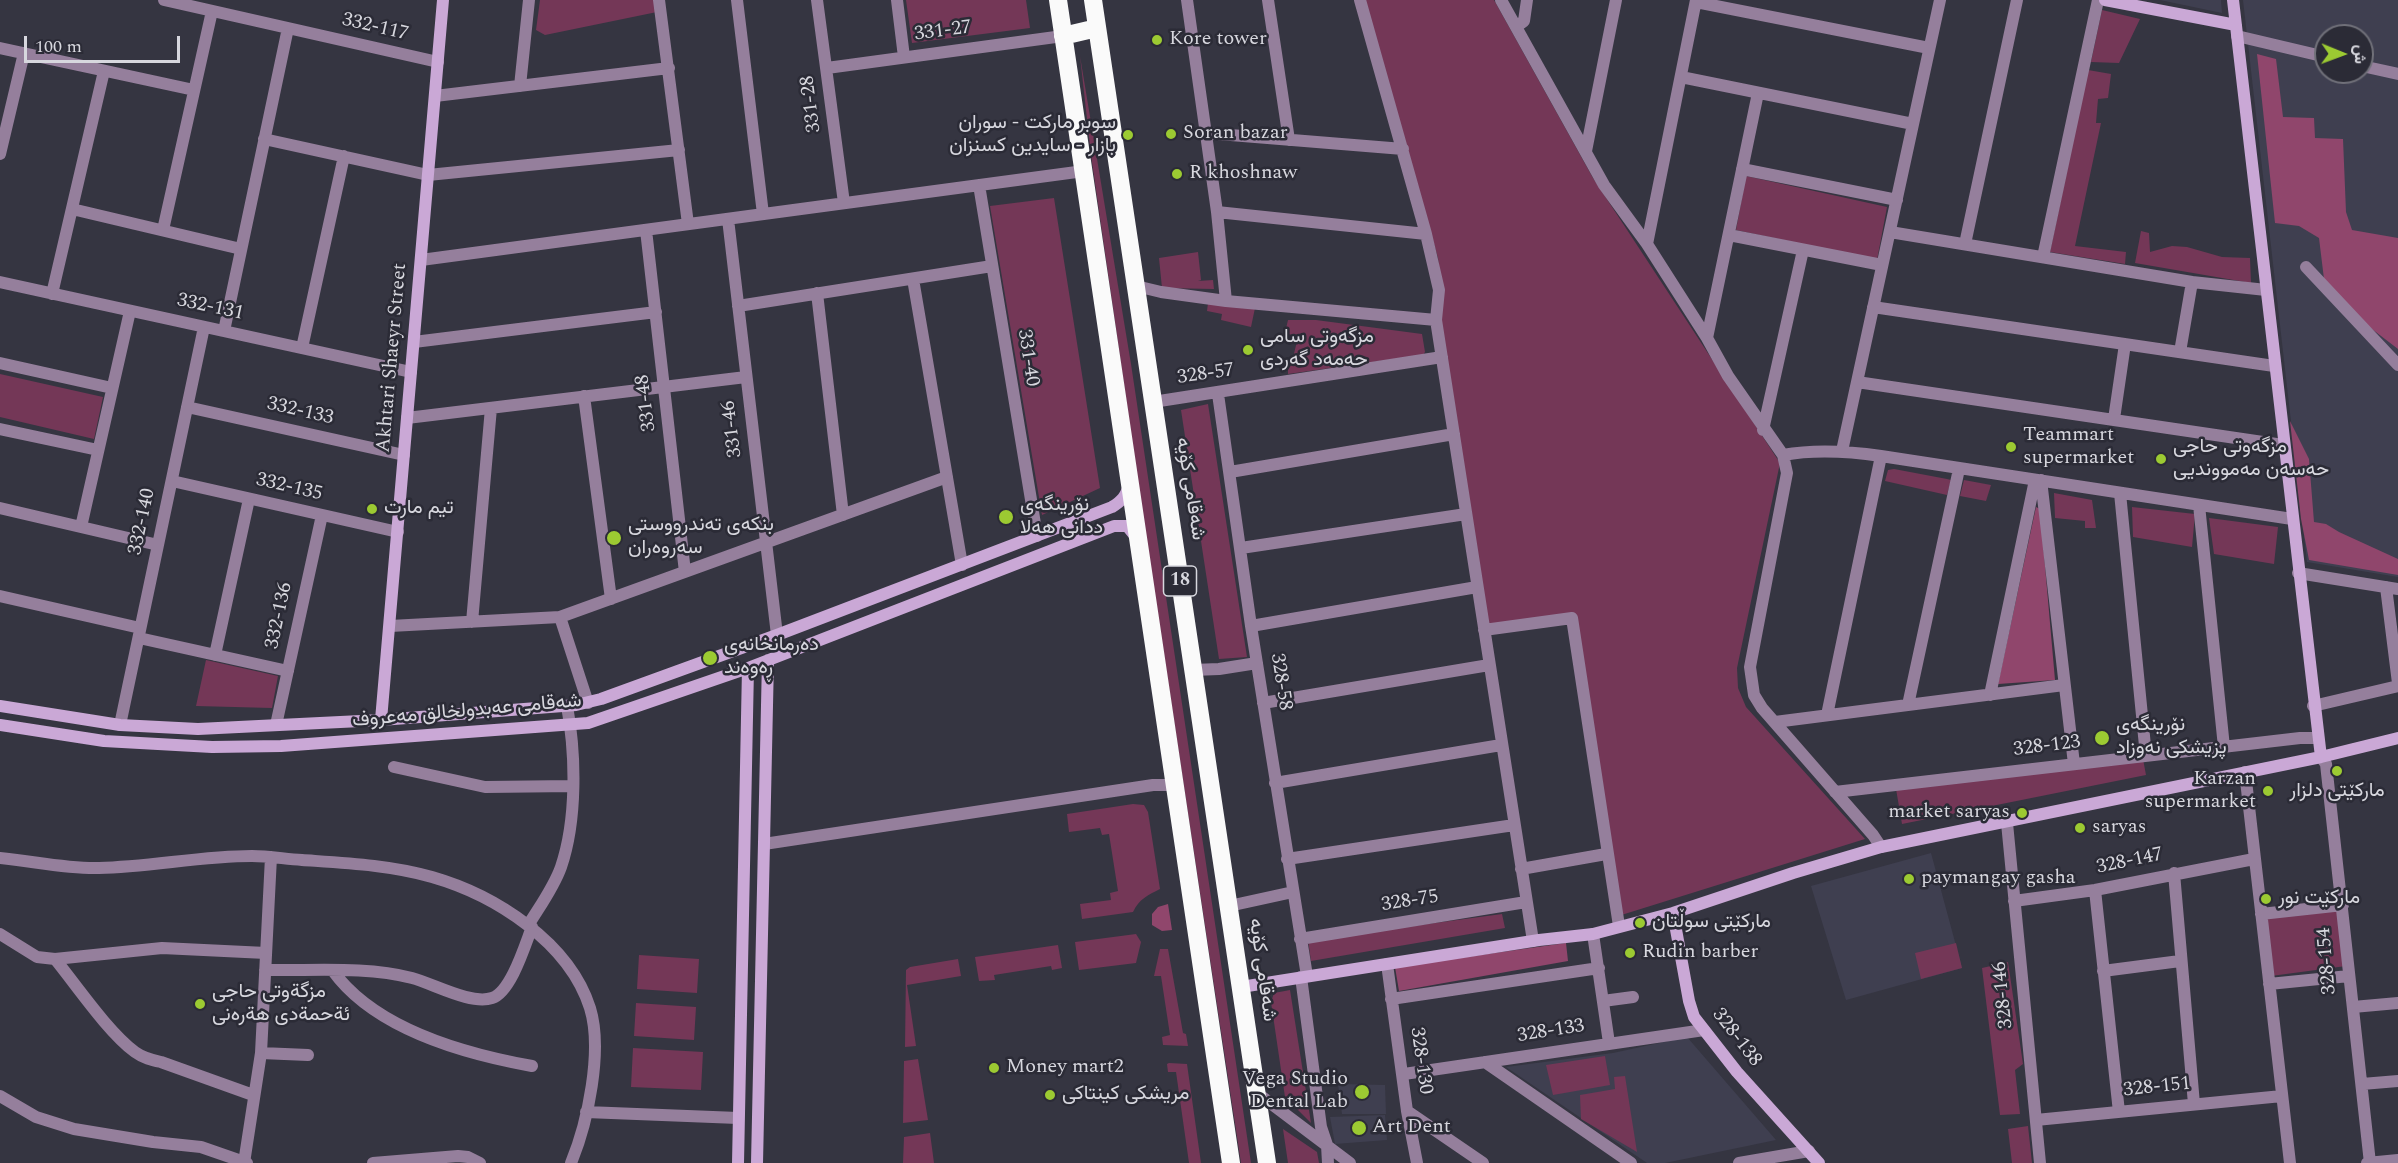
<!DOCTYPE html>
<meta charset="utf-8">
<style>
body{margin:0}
#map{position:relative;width:2398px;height:1163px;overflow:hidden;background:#353541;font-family:Spectral,Vazirmatn,serif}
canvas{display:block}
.north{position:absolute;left:2314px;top:24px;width:60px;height:60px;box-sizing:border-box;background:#2b2b36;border:2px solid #707079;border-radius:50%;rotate:91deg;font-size:16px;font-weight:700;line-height:24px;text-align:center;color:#d7d7de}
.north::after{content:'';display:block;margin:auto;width:21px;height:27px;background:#9cca32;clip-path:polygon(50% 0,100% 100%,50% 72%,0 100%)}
.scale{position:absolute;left:24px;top:36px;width:156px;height:27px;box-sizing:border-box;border:3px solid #d7d7de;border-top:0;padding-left:8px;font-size:18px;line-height:21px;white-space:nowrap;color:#d7d7de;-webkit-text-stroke:4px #2b2b36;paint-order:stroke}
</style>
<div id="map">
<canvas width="2398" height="1163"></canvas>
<div class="north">ش</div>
<div class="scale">100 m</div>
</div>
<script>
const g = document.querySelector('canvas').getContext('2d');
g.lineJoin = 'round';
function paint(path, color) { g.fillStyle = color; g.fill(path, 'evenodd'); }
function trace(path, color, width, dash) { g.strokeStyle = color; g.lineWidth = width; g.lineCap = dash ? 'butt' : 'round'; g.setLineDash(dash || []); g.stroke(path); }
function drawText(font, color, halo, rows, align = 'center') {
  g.font = font + ' Spectral,Vazirmatn,serif'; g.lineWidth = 5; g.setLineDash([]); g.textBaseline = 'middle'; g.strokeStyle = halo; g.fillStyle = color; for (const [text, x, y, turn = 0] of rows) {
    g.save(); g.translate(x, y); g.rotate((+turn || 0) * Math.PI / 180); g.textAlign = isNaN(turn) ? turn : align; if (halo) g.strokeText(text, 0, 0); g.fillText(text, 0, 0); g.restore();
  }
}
paint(new Path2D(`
 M2160,0H2221L2222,13Z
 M2243,0H2398V577L2307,562ZM2326,36H2362V72H2326Z
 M1931,853L1962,968L1846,1000L1811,886Z
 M1687,1037L1776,1140L1665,1163H1647L1506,1067L1613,1053Z
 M1338,1084L1385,1085L1386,1114H1342Z
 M1385,1115L1387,1140L1335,1144L1330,1117Z`), '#3f3f50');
paint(new Path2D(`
 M540,0H656L657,12L545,35L536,30Z
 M906,0H1026L1030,28L912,43Z
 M1365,0H1494L1593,178L1780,463L1737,668L1738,688L1746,707L1865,839L1615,917L1569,615L1486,625L1435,317L1443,306L1438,258Z
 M2102,10L2140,19L2119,63L2091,62Z
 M1080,56L1131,364L1251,1163H1241L1141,503L1091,155Z
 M2088,70L2111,74L2108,98L2098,99L2096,123H2101L2075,246L2126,252L2125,264L2050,252Z
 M1746,176L1887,207L1877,260L1736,230Z
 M1054,198L1100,488L1042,515L990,206Z
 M2141,231L2149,233L2150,252L2172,246L2187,247L2222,257L2250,258L2251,283L2135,263Z
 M1198,252L1201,280L1198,281L1213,280L1214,289L1162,288L1159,258Z
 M1208,303L1255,308L1251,327L1221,320L1222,314L1207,311Z
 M1288,320H1316L1422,334L1425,352L1423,355L1288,374V367L1291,366L1298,337L1285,333Z
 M0,374L103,397L94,439L0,417Z
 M1208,404L1247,657L1219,659L1181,410Z
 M1894,469L1947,479L1951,480L1947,495L1885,481L1888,470Z
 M1964,480L1991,485L1986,501L1960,496Z
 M2054,493L2092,500L2096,528H2085V521L2055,518Z
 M2132,507L2195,514L2192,547L2133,537Z
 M2209,518L2278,527L2274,564L2214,554Z
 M206,660L278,676L272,708L196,706Z
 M2143,759L2146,775L1902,824L1896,789Z
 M1133,804L1144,805L1148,812L1160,889C1148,895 1139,899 1133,912L1082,919L1080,904L1111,900L1110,893L1118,891L1109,834L1102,835L1100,828L1069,832L1067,814Z
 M2339,910L2346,966L2271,976L2263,918Z
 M1502,914L1505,928L1311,961L1308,940Z
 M1136,934L1141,942L1136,963L1079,970L1075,942Z
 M1956,943L1962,968L1921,979L1915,953Z
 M1058,945L1062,968L1052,970L1051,966L994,975L995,980L979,981L975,957Z
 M1160,949H1168L1183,1033L1186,1034L1188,1046L1163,1045L1162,1037L1170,1035L1161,976H1154Z
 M639,955L699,959L697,993L637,989Z
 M958,959L961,976L907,985L916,1046L905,1047L906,970L910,967Z
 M2008,962L2023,1064L2015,1070L2020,1114L2000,1115L1982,968Z
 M1290,990L1311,1123L1285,1097L1271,1002L1274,993Z
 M636,1003L696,1007L694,1040L634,1036Z
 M633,1048L703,1052L701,1090L631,1087Z
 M1605,1056L1610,1085L1553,1095L1546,1065Z
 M918,1059L928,1120L903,1123L904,1061Z
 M1169,1063L1187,1064L1201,1163H1189L1176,1072H1168L1167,1064Z
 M1625,1076L1637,1152L1581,1119L1580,1095L1615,1089L1614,1077Z
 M2028,1126L2032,1163H2012L2008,1129Z
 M1283,1129L1317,1152L1319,1163H1288Z
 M930,1133L934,1163H903L904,1137Z`), '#743757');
paint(new Path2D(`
 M2257,54L2276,59L2283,117L2314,118L2315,138L2343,139L2346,212L2352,230L2398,238V349L2368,326L2324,279L2319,238L2299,226L2275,223Z
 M2290,421L2309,459L2314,522L2326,524L2339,532L2398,559V575L2309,560L2301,519Z
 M2036,507L2040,509L2055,680L1998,684Z
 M1168,904L1172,930L1162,931L1152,925V914L1158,907Z
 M1566,943L1568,961L1399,991L1395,967Z`), '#90466c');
trace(new Path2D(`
 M164,0L438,62
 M659,0L688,224
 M737,0L763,214
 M817,0L844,203
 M897,0L904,57
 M1187,0L1217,212L1226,301
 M1268,0L1289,140
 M1360,0L1426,234L1439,290L1436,320L1533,941
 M1501,0L1604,185L1647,244L1707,338L1728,376L1783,455C1816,449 1847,451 1881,456L2292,519
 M1696,2L1929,48
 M1517,26L1524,21L1527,0
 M2237,36L2326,57
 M0,48L194,90
 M2362,66L2398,74
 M827,68L1063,36
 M1681,77L1913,124
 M520,86L529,0
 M435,96L669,68
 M1206,133L1403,149
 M264,139L428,175L679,150
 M1586,151L1616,0
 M0,154L24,53
 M1742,169L1897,200
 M979,185L1037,536
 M72,209L241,249
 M1217,212L1426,234
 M728,219L777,635
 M163,230L212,11
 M646,230L685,572
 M1890,232L2192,282L2266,290
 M1729,235L1882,265
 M1647,244L1696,0
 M1965,244L2017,0
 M2043,257L2098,0
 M421,260L1084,171
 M2306,267L2398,365
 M913,279L962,565
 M0,282L411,372
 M1136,286L1161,292L1226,301L1436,320
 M817,293L843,515
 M52,294L104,71
 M738,306L992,266
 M1873,307L2274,366
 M224,331L288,28
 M1707,338L1758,93
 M414,342L656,312
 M302,348L344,156
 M2180,352L2192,282
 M0,363L112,388
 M1857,382L2283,445
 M1218,394L1251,626L1307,976
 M584,396L611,599
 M1153,402L1442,357
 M187,407L404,455
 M407,418L746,377
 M2114,419L2125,344
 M0,429L98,450
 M1763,430L1803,250
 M1842,451L1940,0
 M1783,455L1787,473L1750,667L1754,695L1762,708L1873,835L1881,847
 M1230,472L1454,434
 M2041,480L2074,764
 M172,481L398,532
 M2120,493L2146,756
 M2199,505L2224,747
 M0,508L158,545
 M81,527L130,311
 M1241,548L1466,514
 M2298,573L2398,589
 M2386,587L2398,683
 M0,596L140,628
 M560,617L588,703
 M472,622L491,408
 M390,626L560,617L947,477
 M1251,626L1477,587
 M1484,630L1572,618L1619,926
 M139,638L288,671
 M215,655L249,499
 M1193,670L1219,669L1257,663
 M1990,695L2035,480
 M1263,703L1489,665
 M1908,705L1959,469
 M2313,706L2398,686
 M1827,715L1881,456
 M1775,722L2064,685
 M120,725L204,327
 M276,725L322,515
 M2321,757L2326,764L2370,1163
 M394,767L485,787L573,786
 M2245,772L2290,1163
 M1275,783L1501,745
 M1835,792L2300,738H2317
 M2007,823L2040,1163
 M764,844L1153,785H1175
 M0,858C33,861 66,869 99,868C150,867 201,856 252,856C269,856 285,859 302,860C345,863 390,865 432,877C495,895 569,942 590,1008C603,1050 588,1122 571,1163
 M1287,859L1514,825
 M1521,869L1606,854
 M2174,873L2194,1104
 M2095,890L2119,1112
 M2014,901L2095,890L2254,859
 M1229,906L1293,892
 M2261,914L2343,905
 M529,924C540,906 554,887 561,867C577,820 576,755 567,706
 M0,934L37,957L55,959L162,948L266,953
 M1593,934L1609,1043
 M1300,939L1526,902
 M55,959C77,986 108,1032 135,1052C143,1058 152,1060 161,1062L253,1095
 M1387,964L1407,1111L1417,1163
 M265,970C313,971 366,966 412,978C434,984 471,1005 492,998C511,992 525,945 532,927
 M333,971C375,1029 465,1054 532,1066
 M2103,971L2180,961
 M1301,977L1321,1127L1327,1145L1328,1163
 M2269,984L2349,976
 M1391,999L1599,968
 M1603,1001L1633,997
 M2353,1007L2398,1003
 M261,1053L308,1055
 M1485,1062L1631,1163
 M1404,1074L1704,1030
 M2362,1084L2398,1081
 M1257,1093L1350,1163
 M0,1096L36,1117L74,1129L153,1142L201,1147L247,1163
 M1407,1111L1483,1163
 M586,1112L738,1118
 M2036,1120L2282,1096
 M244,1163L261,1053L271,857
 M373,1163L458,1156L468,1157L480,1163
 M1739,1163L1809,1151
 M2367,1163L2398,1160`), '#957f9c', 12);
trace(new Path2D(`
 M2105,0L2236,25
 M2233,0L2321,757
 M0,706L120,725L198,729L381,720L576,705L601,699L777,635L1112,507C1122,501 1126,496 1129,485
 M381,720L443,0
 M0,725L104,741L212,747L281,746L588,723L748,668L1114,526H1127L1136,537
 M1673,913L1689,1001L1694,1017L1737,1072L1819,1163
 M1241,987L1539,940L1593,934L1673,913L1793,873L1881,847L2321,757L2398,738
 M738,1163L748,668
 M757,1163L768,660`), '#caa8d6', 12);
trace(new Path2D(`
 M1058,0L1231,1163
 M1093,0L1267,1163
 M1063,36L1097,28`), '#fafafa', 18);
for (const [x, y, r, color] of [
 [1157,40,6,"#9cca32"],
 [1171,134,6,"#9cca32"],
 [1128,135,6,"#9cca32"],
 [1177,174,6,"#9cca32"],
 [1248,350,6,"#9cca32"],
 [2011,447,6,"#9cca32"],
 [2161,459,6,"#9cca32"],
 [372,509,6,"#9cca32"],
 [1006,517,8,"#9cca32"],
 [614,538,8,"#9cca32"],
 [710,658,8,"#9cca32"],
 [2102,738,8,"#9cca32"],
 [2337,771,6,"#9cca32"],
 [2268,791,6,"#9cca32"],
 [2022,813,6,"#9cca32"],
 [2080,828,6,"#9cca32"],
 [1909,879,6,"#9cca32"],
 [2266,899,6,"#9cca32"],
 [1640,923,6,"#9cca32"],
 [1630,953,6,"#9cca32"],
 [200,1004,6,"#9cca32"],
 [994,1068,6,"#9cca32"],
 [1362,1092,8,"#9cca32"],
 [1050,1095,6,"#9cca32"],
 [1359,1128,8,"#9cca32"]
]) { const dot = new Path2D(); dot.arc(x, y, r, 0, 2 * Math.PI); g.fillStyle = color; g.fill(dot); trace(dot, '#2b2b36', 2); }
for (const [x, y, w] of [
 [1180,581,33]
]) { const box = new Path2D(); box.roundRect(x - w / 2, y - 15, w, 30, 4.5); g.fillStyle = '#2b2b36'; g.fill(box); trace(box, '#d7d7de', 1.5); }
drawText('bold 18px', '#d7d7de', null, [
 ["18",1180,581]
]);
drawText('20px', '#d7d7de', '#2b2b36', [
 ["332-117",375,28,13],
 ["331-27",943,32,-7],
 ["331-28",812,104,-97],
 ["332-131",210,308,12],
 ["Akhtari Shaeyr Street",393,358,-85],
 ["331-40",1027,358,81],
 ["328-57",1206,375,-8],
 ["331-48",647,403,-97],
 ["332-133",300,412,13],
 ["331-46",733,429,-97],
 ["332-135",289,488,13],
 ["شەقامی کۆیە",1189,489,81],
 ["332-140",143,522,-78],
 ["332-136",280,616,-78],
 ["328-58",1280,682,81],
 ["شەقامی عەبدولخالق مەعروف",467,712,-5],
 ["328-123",2047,747,-7],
 ["328-147",2130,862,-12],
 ["328-75",1410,902,-9],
 ["328-154",2328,961,-95],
 ["شەقامی کۆیە",1261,970,82],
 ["328-146",2004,995,-96],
 ["328-133",1551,1032,-9],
 ["328-138",1736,1038,52],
 ["328-130",1420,1061,82],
 ["328-151",2157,1088,-6]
]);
drawText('20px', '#d7d7de', '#2b2b36', [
 ["Kore tower",1169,40],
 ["سوبر ماركت - سوران",1116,124,"right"],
 ["بازار - سايدين كسنزان",1116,147,"right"],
 ["Soran bazar",1183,134],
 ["R khoshnaw",1189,174],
 ["مزگەوتی سامی",1260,338],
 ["حەمەد گەردی",1260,361],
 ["Teammart",2023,436],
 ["supermarket",2023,459],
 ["مزگەوتی حاجی",2173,448],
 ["حەسەن مەمووندیی",2173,471],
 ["نۆرینگەی",1020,506],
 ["ددانی هەلا",1020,529],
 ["تيم مارت",384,509],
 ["بنکەی تەندرووستی",628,526],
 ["سەروەران",628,549],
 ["دەرمانخانەی",724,646],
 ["ڕەوەند",724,669],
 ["نۆرینگەی",2116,726],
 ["پزیشکی نەوزاد",2116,749],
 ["Karzan",2256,780,"right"],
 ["supermarket",2256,803,"right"],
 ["مارکێتی دلزار",2337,792,"center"],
 ["market saryas",2010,813,"right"],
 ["saryas",2092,828],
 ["paymangay gasha",1921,879],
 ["مارکێت نور",2278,899],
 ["مارکێتی سوڵتان",1652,923],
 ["Rudin barber",1642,953],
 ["مزگةوتی حاجی",212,993],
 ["ئةحمةدی هةرەنی",212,1016],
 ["Money mart2",1006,1068],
 ["Vega Studio",1348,1080,"right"],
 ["Dental Lab",1348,1103,"right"],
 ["مریشکی کینتاکی",1062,1095],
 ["Art Dent",1372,1128]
], 'left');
</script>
